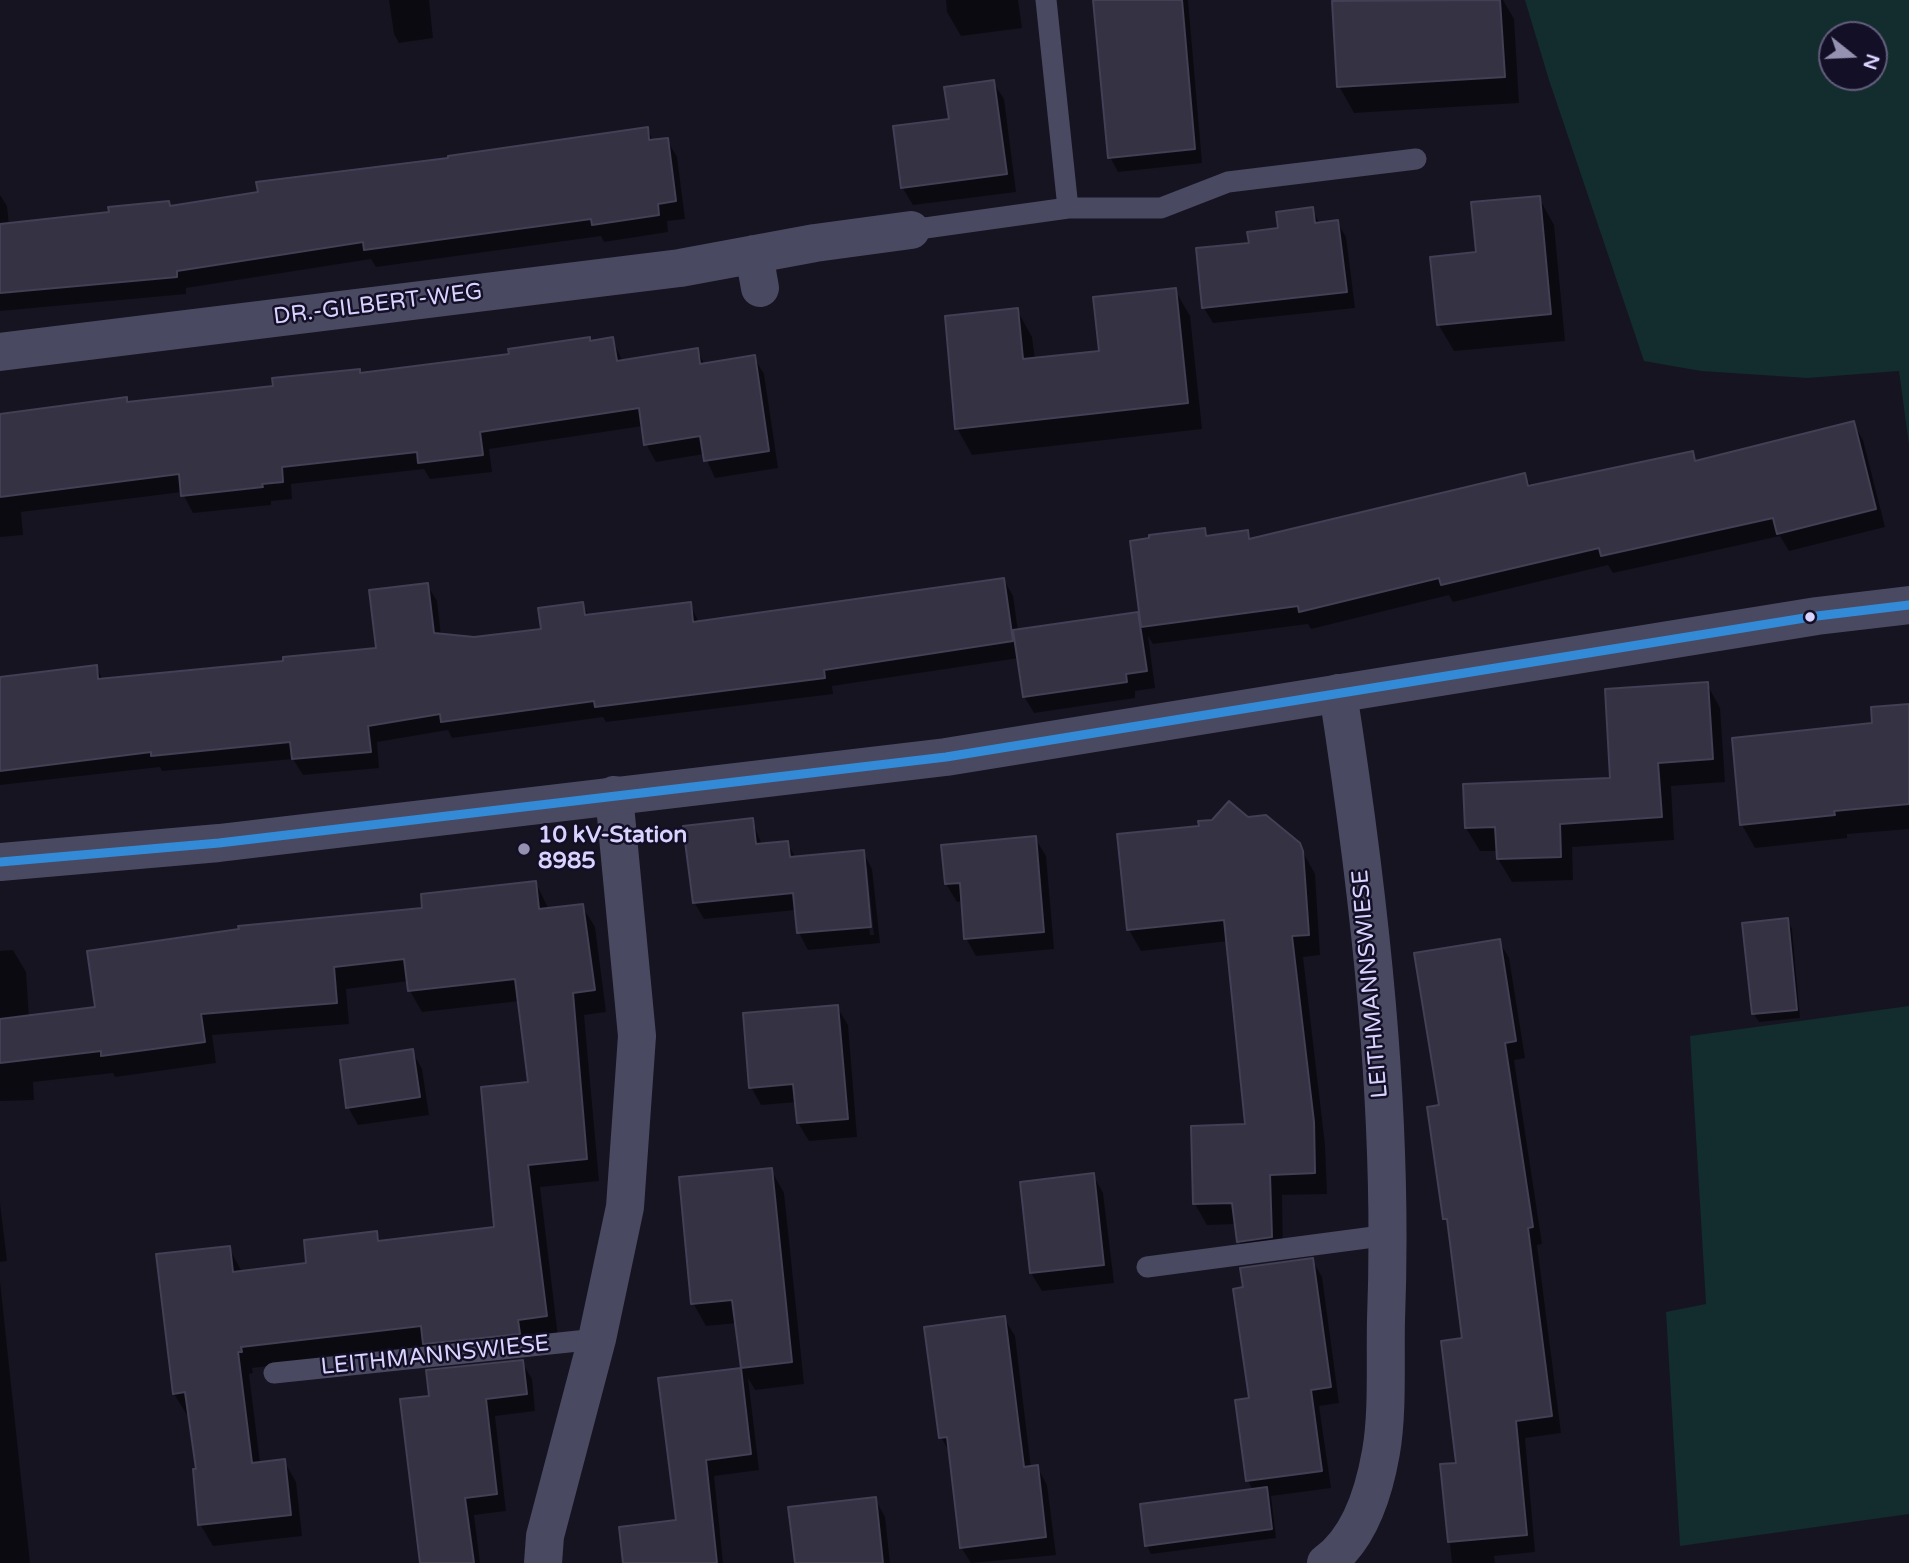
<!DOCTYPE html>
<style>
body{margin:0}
#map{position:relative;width:1909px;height:1563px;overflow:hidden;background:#161421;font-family:"Varela Round",sans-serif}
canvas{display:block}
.north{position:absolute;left:1818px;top:21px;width:70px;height:70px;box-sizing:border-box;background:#130f26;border:2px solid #625e7d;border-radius:50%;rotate:108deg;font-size:19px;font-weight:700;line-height:28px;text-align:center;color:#d9d4ff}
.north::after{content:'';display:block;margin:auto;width:24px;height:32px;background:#9591b1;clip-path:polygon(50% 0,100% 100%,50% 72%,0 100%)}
</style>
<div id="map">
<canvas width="1909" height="1563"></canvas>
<div class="north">N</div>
</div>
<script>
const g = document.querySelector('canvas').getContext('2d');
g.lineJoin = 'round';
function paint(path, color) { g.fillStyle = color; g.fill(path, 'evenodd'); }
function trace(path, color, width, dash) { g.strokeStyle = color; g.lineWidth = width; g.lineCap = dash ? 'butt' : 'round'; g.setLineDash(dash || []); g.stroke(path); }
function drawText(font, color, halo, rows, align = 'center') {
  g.font = font + ' "Varela Round",sans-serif'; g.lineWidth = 5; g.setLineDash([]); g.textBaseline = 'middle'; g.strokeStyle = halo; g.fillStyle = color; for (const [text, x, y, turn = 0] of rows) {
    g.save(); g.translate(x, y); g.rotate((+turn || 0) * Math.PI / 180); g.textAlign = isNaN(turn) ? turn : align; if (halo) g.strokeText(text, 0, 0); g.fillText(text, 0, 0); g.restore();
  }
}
paint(new Path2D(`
 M1525,0H1909V445L1899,371L1807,378L1701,371L1644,361L1549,80ZM1874,35V77H1832V35Z
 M1909,1006V1514L1680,1546L1666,1312L1706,1304L1690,1036Z`), '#132c2d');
paint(new Path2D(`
 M389,0H429L433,38L399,43L394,34Z
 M946,0H1018L1022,28L961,36L947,12Z
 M1096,0H1188L1202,163L1118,172L1110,157Z
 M1378,0H1503L1514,19L1519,103L1354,113L1339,86L1334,3Z
 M993,82L1004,99L1016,192L913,205L902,187L951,121Z
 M647,129L654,142L667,140L677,157L685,219L667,221L668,232L604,242L601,236L376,267L371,259L186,288V294L0,311V195L7,206L9,225L110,213L168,202L171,208Z
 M1539,198L1554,225L1565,341L1454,351L1438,324L1478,254Z
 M1312,209L1320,224L1337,222L1346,237L1355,308L1213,323L1204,308L1280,229Z
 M1175,290L1190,316L1202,429L972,455L957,428L1017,310L1032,337L1035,360L1101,352Z
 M589,339L591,342L612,339L623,362L697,350L705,365L754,357L764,374L778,468L715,478L704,454L656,462L646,444L643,426L489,449L492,472L430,479L424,469L291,484L292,499L271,501V505L193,513L182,492L21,512L23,535L0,537V414L126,399L129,404L275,388L511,356Z
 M1853,423L1863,440L1885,527L1789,551L1780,536L1613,573L1608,565L1453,602L1449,595L1311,629L1308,624L1153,644L1148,636L1155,688L1135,691V698L1034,713L1024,696L1019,658L832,686L833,694L606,722L603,717L452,738L448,730L377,742L379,768L303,775L293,759L162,771L160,767L0,785V678L96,667L103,680L285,663L378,649L427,585L437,601L441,636L474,638L543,631L582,604L590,617L690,604L699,623L1004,580L1013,596L1018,631L1137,614L1142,622L1204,530L1208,537L1247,532L1251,540L1524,475L1532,487L1692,453L1697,462Z
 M1707,684L1720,708L1725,782L1671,786L1674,840L1572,847L1573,880L1512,882L1498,859V851H1480L1466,828L1465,786L1612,779Z
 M1909,705V829L1847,834V838L1755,848L1742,825L1874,725Z
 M1248,818L1299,845L1315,874L1320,955L1303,957L1325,1145L1327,1194L1282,1195L1283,1258L1251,1262L1239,1241L1236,1224L1207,1225L1195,1204L1247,1126L1228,941L1141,951L1129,930L1201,827Z
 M752,820L762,845L787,843L796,858L863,852L872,869L880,943L808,950L799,933L796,910L704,919L694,902ZM863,867H867L874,935H870Z
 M1035,838L1046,856L1054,949L976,956L966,938L963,901L957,902L946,884Z
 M536,883L549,910L582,906L595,927L606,1012L584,1015L599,1181L540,1187L558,1337L427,1348L252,1368L253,1373L249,1374L260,1463L284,1461L296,1482L302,1536L213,1546L200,1524L198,1470L190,1415H187L174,1394L229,1248L242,1272L308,1265L376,1233L381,1242L496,1229L530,1084L520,1001L422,1012L410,991L409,981L346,989L349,1024L212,1035L216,1063L115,1077L113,1073L33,1082L34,1100L0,1101V951L13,950L26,972L29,1017L97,1009L424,909Z
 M1787,920L1792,929L1800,1018L1759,1022L1754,1014L1744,924Z
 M1499,941L1509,958L1525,1058L1514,1060L1542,1244L1537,1245L1561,1433L1525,1438L1535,1552L1494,1556L1495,1563H1452L1442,1466L1458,1464L1464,1340L1450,1227L1445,1218L1441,1107Z
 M837,1007L848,1025L857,1137L809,1141L798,1123L797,1102L761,1105L751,1087Z
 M412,1051L422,1069L429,1115L358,1125L348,1107Z
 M771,1170L784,1193L804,1384L755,1390L748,1378L759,1470L714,1476L723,1563H624L678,1522L660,1380L742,1370L737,1323L706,1326L693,1303Z
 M1093,1175L1103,1193L1114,1283L1042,1291L1031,1273L1022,1183Z
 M0,1203L7,1261L0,1262Z
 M1312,1260L1322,1277L1339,1403L1319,1406L1331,1488L1271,1496L1276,1538L1151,1554L1147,1546L1253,1490L1248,1481L1237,1402L1251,1400Z
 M0,1281L30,1563H0Z
 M1004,1318L1015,1336L1031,1468L1037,1467L1047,1485L1056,1555L971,1563L961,1547L951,1455L941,1437Z
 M522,1362L532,1379L535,1411L495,1416L506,1511L474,1515L480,1563H422L431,1397Z
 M875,1499L885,1517L890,1563H797Z`), '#0007');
const building = new Path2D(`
 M1093,0H1182L1195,149L1108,158Z
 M1500,0L1505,77L1337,87L1332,1Z
 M994,80L1007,174L901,188L893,126L949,119L944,87Z
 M648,127L649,140L668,138L676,201L658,204L659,215L592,225L591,219L364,250L363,242L177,271V277L0,293V224L109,212L108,207L169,201L170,206L258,192L256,182L448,158V156Z
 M1540,196L1551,314L1437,325L1430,257L1476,252L1471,202Z
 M1313,207L1315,223L1338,220L1347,292L1202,308L1196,248L1249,243L1247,232L1278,228L1276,212Z
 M1176,288L1188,403L955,429L945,316L1018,308L1023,359L1099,351L1093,297Z
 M590,337V341L613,337L617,361L698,348L700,364L755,355L769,451L704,461L700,436L644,445L639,408L480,432L483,455L418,463L417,452L282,467L283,482L262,484L263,487L181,496L179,474L0,497V414L127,397V402L273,386L272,378L360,369V373L509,354L508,349Z
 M1854,421L1876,509L1777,534L1773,518L1601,556L1599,548L1441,585L1439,578L1299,612L1298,606L1141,627L1130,541L1149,538V535L1205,528L1206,536L1248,530L1249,539L1525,473L1528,486L1693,451L1695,461Z
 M1004,578L1013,641L824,670L825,678L595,707L594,701L441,722L440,714L368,726L371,752L292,759L290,742L151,756V752L0,771V677L97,665L98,679L283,661V657L376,648L369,590L428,583L434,633L474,637L541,629L538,608L583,602L585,615L691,602L693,622Z
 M1138,612L1147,671L1126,674L1127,682L1023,697L1013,630Z
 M1708,682L1713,759L1658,763L1662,817L1560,824L1561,857L1497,859L1495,827L1465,828L1463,784L1610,778L1605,689Z
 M1909,704V804L1834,811L1835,815L1740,825L1732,738L1872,723L1871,707Z
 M1229,801L1248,817L1266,815L1300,843L1303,851L1309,935L1292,936L1314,1122L1315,1173L1270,1175L1272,1237L1237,1242L1232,1203L1193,1204L1191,1126L1245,1124L1224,920L1127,930L1117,834L1199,826L1198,821L1212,820Z
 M753,818L756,844L788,841L790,857L864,850L871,927L797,933L793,893L693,903L683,826Z
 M1036,836L1044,932L964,939L960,883L945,884L941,845Z
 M536,881L539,909L583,904L595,990L573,993L587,1159L528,1165L547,1316L518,1320L520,1334L423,1344L421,1326L241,1347L242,1352H238L252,1463L285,1459L291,1515L198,1525L193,1469H196L185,1392L173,1394L156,1254L230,1246L233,1272L306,1263L304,1240L377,1231L378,1241L494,1227L481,1087L528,1082L515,979L408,991L404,959L334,967L337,1003L201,1014L205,1042L101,1056V1051L0,1063V1019L95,1007L87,951L239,929L238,926L422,908L421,894Z
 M1788,918L1797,1010L1752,1014L1742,923Z
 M1500,939L1516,1041L1505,1043L1533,1227L1528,1228L1552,1416L1516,1421L1527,1535L1448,1542L1440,1464L1456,1463L1441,1341L1462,1338L1447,1219H1443L1427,1107L1439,1105L1414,953Z
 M838,1005L848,1119L797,1123L793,1084L749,1088L743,1013Z
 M413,1049L420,1097L346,1108L340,1060Z
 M772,1168L792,1362L741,1368L732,1300L691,1304L679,1177Z
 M1094,1173L1104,1265L1030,1273L1020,1182Z
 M1313,1258L1331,1387L1311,1390L1322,1471L1246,1481L1235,1400L1249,1398L1233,1289L1243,1287L1240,1268Z
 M1005,1316L1024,1467L1038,1465L1046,1537L960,1548L947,1437L939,1438L924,1327Z
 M523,1360L527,1394L486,1399L497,1494L465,1498L474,1563H420L400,1399L429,1396L426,1370Z
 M741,1368L751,1454L706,1460L717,1563H623L619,1527L676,1520L658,1378Z
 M1267,1487L1272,1529L1145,1546L1140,1504Z
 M876,1497L883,1563H795L788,1507Z`);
paint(building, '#343243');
trace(building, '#433f54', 2);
trace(new Path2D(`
 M1046,0L1068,208
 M911,230L1068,208H1161L1228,182L1416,159
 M1147,1267L1389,1235
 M274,1373L597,1339`), '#4a4962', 21);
trace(new Path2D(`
 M754,254L760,288
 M0,352L680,268L815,243L911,230
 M543,1563L545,1536L597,1339L625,1207L637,1036L614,795
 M1326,1563C1360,1539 1374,1492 1381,1452C1388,1412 1385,1362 1386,1320C1394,1111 1370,900 1338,693`), '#4a4962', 38);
trace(new Path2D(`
 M0,862L219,843L946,757L1817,616L1909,605`), '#4a4962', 38);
trace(new Path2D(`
 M0,862L219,843L946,757L1817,616L1909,605`), '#338bd7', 9);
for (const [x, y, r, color] of [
 [1810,617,6,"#d9d4ff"],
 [524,849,7,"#9591b1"]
]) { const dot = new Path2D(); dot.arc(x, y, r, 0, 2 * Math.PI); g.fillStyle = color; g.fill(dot); trace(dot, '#130f26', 2.5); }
drawText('23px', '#d9d4ff', '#130f26', [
 ["DR.-GILBERT-WEG",378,305,-7],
 ["LEITHMANNSWIESE",1371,984,-95],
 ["LEITHMANNSWIESE",435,1356,-6]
]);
drawText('bold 23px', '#d9d4ff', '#130f26', [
 ["10 kV-Station",538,836],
 ["8985",538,862]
], 'left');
</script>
